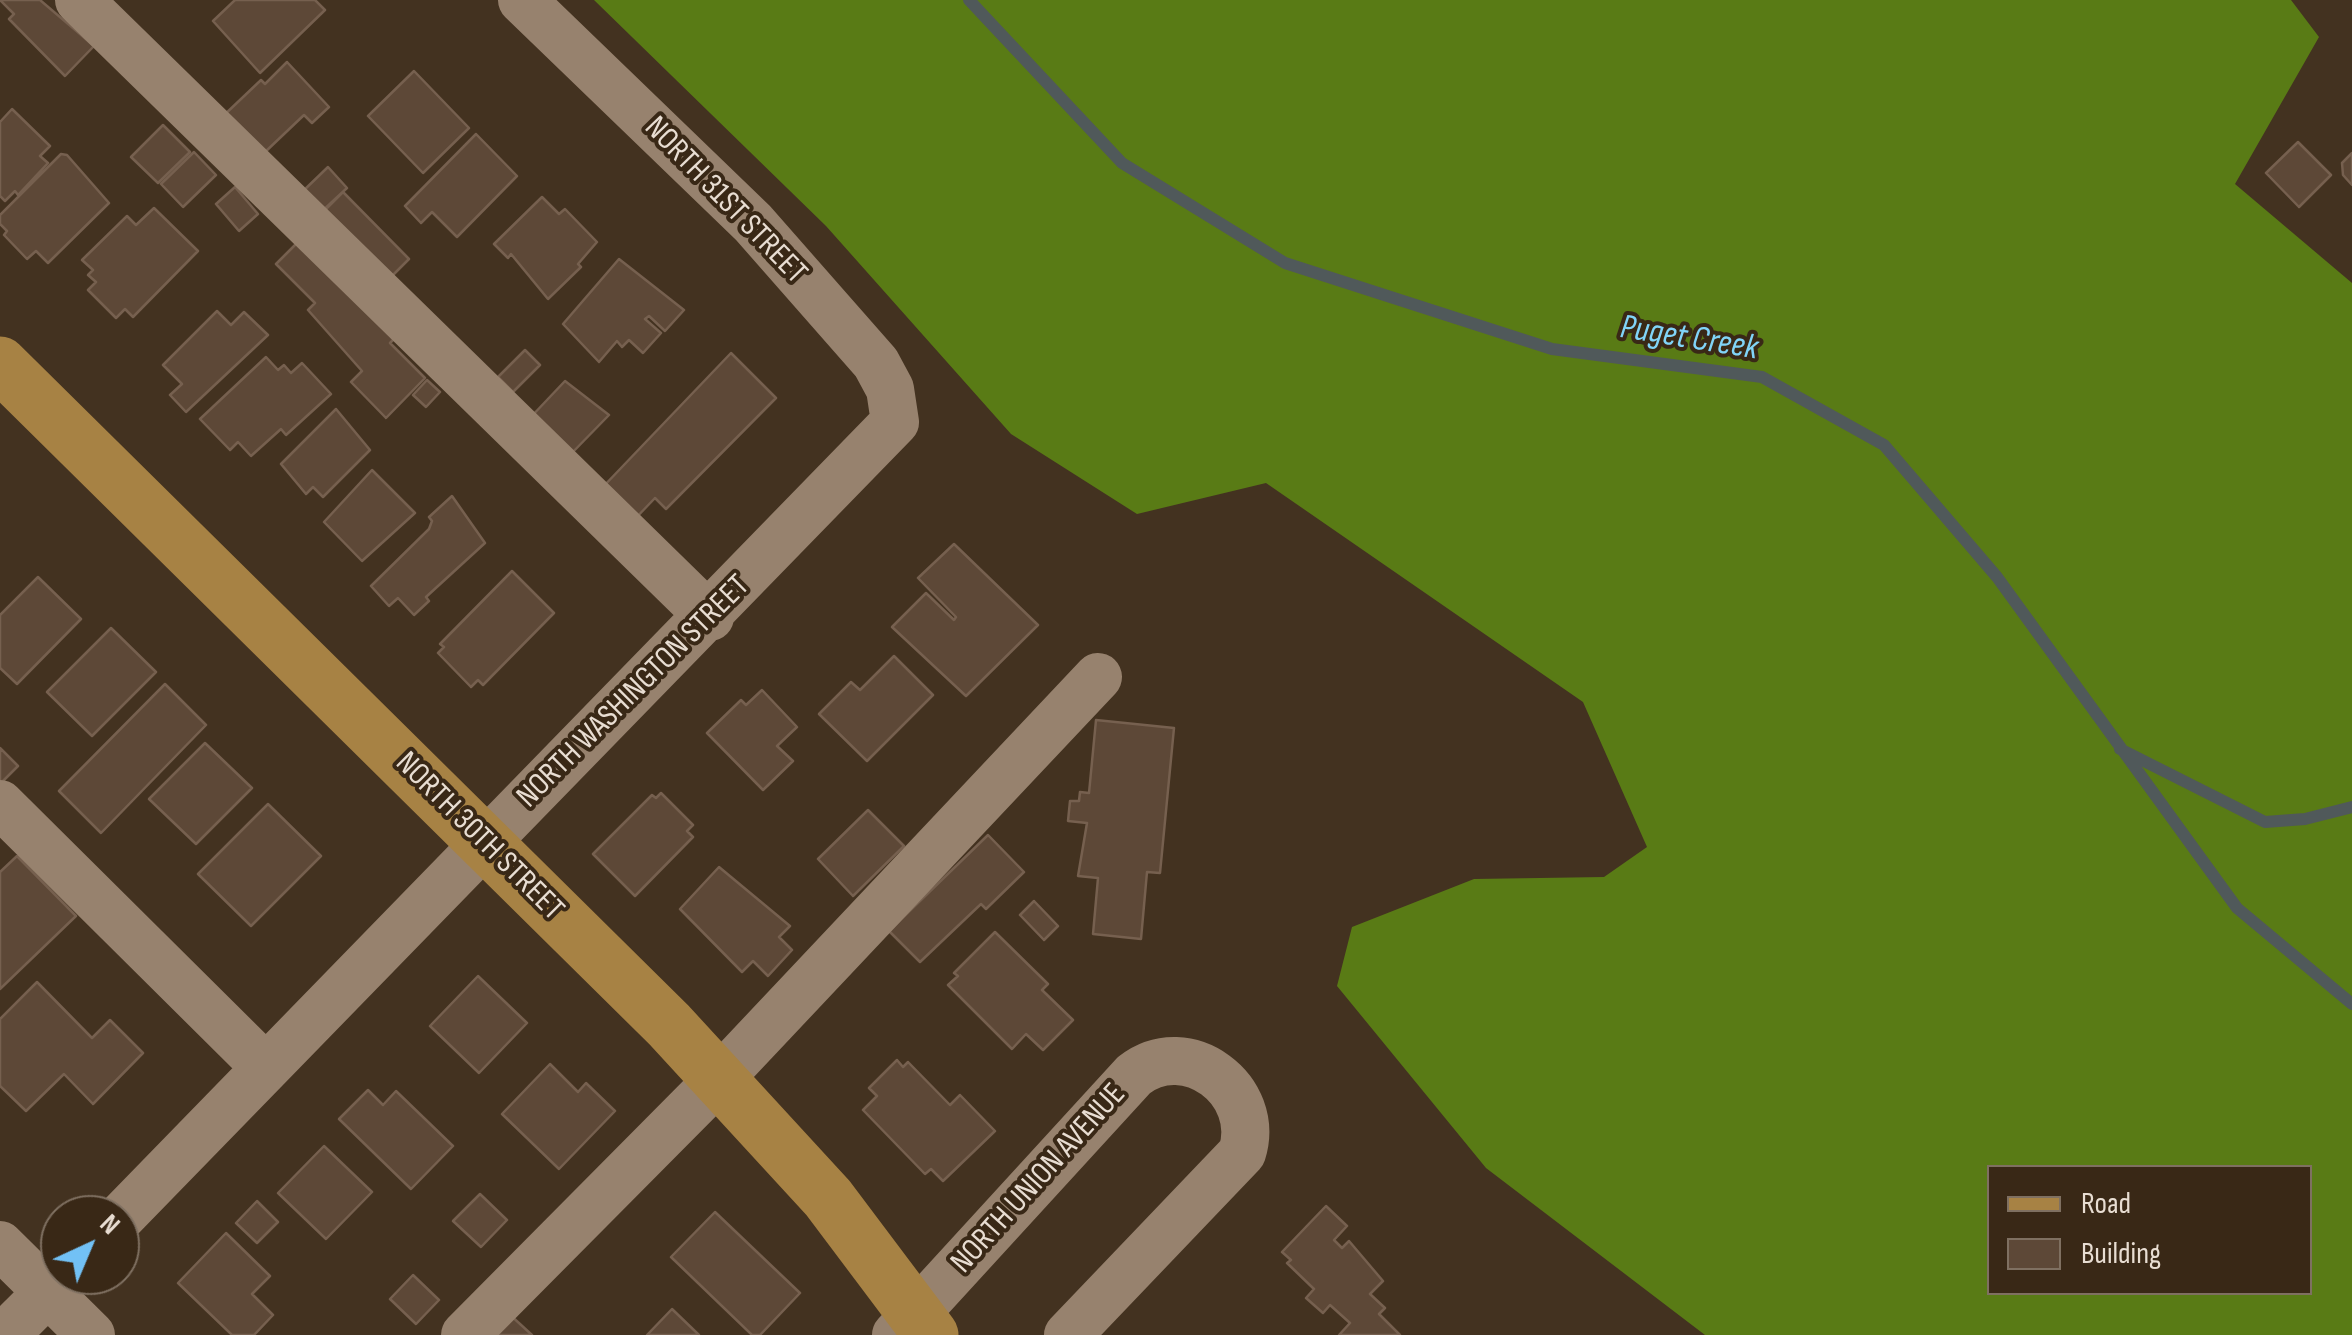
<!DOCTYPE html>
<style>
body{margin:0}
#map{position:relative;width:2352px;height:1335px;overflow:hidden;background:#433220;font-family:"Sofia Sans Condensed",sans-serif}
canvas{display:block}
.legend{position:absolute;left:1987px;top:1165px;width:325px;height:130px;box-sizing:border-box;background:#392816;border:2px solid #7f7061;margin:0;padding:12px 18px;list-style:none;font-size:30px;color:#e8ddd2}
.legend li{display:flex;align-items:center;gap:20px;height:50px}
.legend b{width:50px;border:2px solid #7f7061}
.north{position:absolute;left:40px;top:1195px;width:100px;height:100px;box-sizing:border-box;background:#392816;border:2px solid #7f7061;border-radius:50%;rotate:44deg;font-size:28px;font-weight:700;line-height:40px;text-align:center;color:#e8ddd2}
.north::after{content:'';display:block;margin:auto;width:35px;height:45px;background:#72c1f5;clip-path:polygon(50% 0,100% 100%,50% 72%,0 100%)}
</style>
<div id="map">
<canvas width="2352" height="1335"></canvas>
<ul class="legend">
<li><b style="height:12px;background:#a78244"></b>Road</li>
<li><b style="height:28px;background:#5d4837"></b>Building</li>
</ul>
<div class="north">N</div>
</div>
<script>
const g = document.querySelector('canvas').getContext('2d');
g.lineJoin = 'round';
function paint(path, color) { g.fillStyle = color; g.fill(path, 'evenodd'); }
function trace(path, color, width, dash) { g.strokeStyle = color; g.lineWidth = width; g.lineCap = dash ? 'butt' : 'round'; g.setLineDash(dash || []); g.stroke(path); }
function drawText(font, color, halo, rows, align = 'center') {
  g.font = font + ' "Sofia Sans Condensed",sans-serif'; g.lineWidth = 8; g.setLineDash([]); g.textBaseline = 'middle'; g.strokeStyle = halo; g.fillStyle = color; for (const [text, x, y, turn = 0] of rows) {
    g.save(); g.translate(x, y); g.rotate((+turn || 0) * Math.PI / 180); g.textAlign = isNaN(turn) ? turn : align; if (halo) g.strokeText(text, 0, 0); g.fillText(text, 0, 0); g.restore();
  }
}
paint(new Path2D(`
 M594,0H2291L2319,37L2235,184L2352,283V1335H1705L1486,1168L1337,986L1352,927L1474,879L1604,877L1647,847L1583,702L1266,483L1137,514L1011,434L826,226ZM1990,1168H2310V1292H1990Z`), '#597b15');
trace(new Path2D(`
 M969,0L1122,163L1285,263L1552,349L1762,377L1884,445L1997,577L2237,908L2352,1004
 M2120,749L2265,822L2305,819L2352,807`), '#50595a', 12);
const building = new Path2D(`
 M0,0H40L94,46L65,76L9,19L14,14Z
 M235,0H315L325,10L260,73L213,21Z
 M287,62L329,107L312,123L304,115L263,154L221,118L261,80L265,84Z
 M414,71L469,128L423,173L368,116Z
 M12,109L50,146L40,156L48,163L18,195L15,191L5,201L0,196V122Z
 M163,125L190,152L158,183L131,157Z
 M476,134L517,176L457,237L432,212L421,223L405,206Z
 M2298,142L2331,175L2299,207L2266,173Z
 M194,152L216,175L183,207L161,184Z
 M2352,153V185L2343,175L2342,163Z
 M61,154L67,155L109,203L48,263L36,251L27,259L4,235L7,231L0,224V215Z
 M328,167L347,188L319,214L300,194Z
 M235,187L258,214L239,231L216,204Z
 M343,192L409,259L388,280L322,213Z
 M542,197L559,214L565,209L597,242L578,264L581,267L548,299L511,254L508,258L494,244Z
 M154,208L198,251L133,317L125,309L116,318L88,290L96,282L88,275L93,270L82,260L127,216L136,225Z
 M297,243L394,339L390,343L425,378L386,418L351,382L362,371L308,310L315,303L276,264Z
 M619,259L684,310L665,331L649,316L645,319L661,333L643,353L629,340L622,347L617,341L599,362L563,324Z
 M217,311L231,325L244,312L268,335L186,412L170,395L182,384L163,365Z
 M525,350L540,365L513,392L498,377Z
 M731,353L776,398L666,509L655,498L632,522L600,490Z
 M266,357L278,370L284,365L291,373L302,363L331,394L286,435L281,429L251,456L238,442L230,450L200,419Z
 M427,380L440,392L426,407L413,395Z
 M565,381L609,415L568,457L529,419Z
 M336,409L370,450L323,497L313,487L306,494L281,464Z
 M372,470L415,513L362,561L324,522Z
 M452,496L485,543L426,597L429,601L414,615L398,598L389,606L371,586L429,529L432,521L429,517Z
 M954,544L1038,625L966,696L892,627L926,593L954,620L956,617L918,578Z
 M512,571L554,613L483,685L478,680L471,687L438,653L444,647L440,644Z
 M38,577L81,619L17,684L0,668V615Z
 M111,628L156,672L92,736L47,692Z
 M894,656L933,695L867,761L819,714L851,682L860,690Z
 M165,684L206,725L101,833L59,791Z
 M762,690L797,727L777,746L793,761L763,790L707,733L741,700L746,705Z
 M1096,720L1174,728L1160,873L1147,872L1141,939L1093,934L1098,878L1078,876L1087,823L1068,821L1070,801H1079L1080,792L1089,793Z
 M205,743L252,788L196,844L149,799Z
 M0,748L18,766L1,783L0,782Z
 M661,793L693,825L687,831L693,837L635,896L593,854L652,795L656,798Z
 M268,804L321,856L251,926L198,874Z
 M868,810L904,846L853,896L818,859Z
 M988,835L1024,872L986,909L981,904L920,962L889,931Z
 M17,856L76,916L0,989V872Z
 M719,867L790,926L779,937L792,950L768,976L753,961L742,972L680,909Z
 M1034,901L1058,926L1044,940L1020,915Z
 M995,932L1048,984L1042,990L1073,1020L1043,1050L1026,1034L1012,1049L948,985L958,976L954,973Z
 M478,976L527,1023L479,1073L430,1026Z
 M37,982L92,1038L110,1020L143,1053L93,1104L64,1074L26,1111L0,1086V1019Z
 M897,1060L903,1067L908,1062L950,1105L960,1095L995,1131L943,1181L931,1169L925,1174L863,1110L877,1096L869,1088Z
 M550,1064L578,1092L586,1083L615,1111L559,1169L502,1114Z
 M368,1090L383,1105L396,1091L453,1146L411,1189L339,1119Z
 M324,1146L372,1192L326,1239L278,1193Z
 M480,1194L507,1220L481,1247L453,1221Z
 M257,1201L278,1222L257,1243L236,1223Z
 M1326,1206L1347,1226L1334,1240L1342,1248L1349,1241L1383,1281L1370,1294L1385,1308L1379,1314L1400,1335H1339L1350,1323L1330,1305L1323,1313L1306,1298L1314,1289L1287,1263L1291,1260L1282,1252Z
 M715,1212L800,1293L760,1335H752L671,1257Z
 M226,1233L270,1276L252,1294L273,1315L254,1335H232L178,1283Z
 M413,1275L439,1300L416,1324L390,1299Z
 M672,1309L699,1335H647Z
 M508,1313L532,1335H486Z`);
paint(building, '#5d4837');
trace(building, '#76604f', 2.5);
trace(new Path2D(`
 M79,0L710,617
 M0,804L265,1067
 M120,1218L895,422L890,389L876,363L753,223L522,0
 M0,1245L91,1335
 M5,1335L65,1275
 M465,1335L719,1079L1098,677
 M896,1335L1134,1075C1187,1034 1262,1090 1242,1153L1068,1335`), '#97826e', 48);
trace(new Path2D(`
 M0,364L669,1025L828,1198L931,1335`), '#a78244', 55);
drawText('32px', '#e8ddd2', '#392816', [
 ["NORTH 31ST STREET",725,201,46],
 ["NORTH WASHINGTON STREET",634,692,-45],
 ["NORTH 30TH STREET",479,837,45],
 ["NORTH UNION AVENUE",1039,1179,-48]
]);
drawText('italic 35px', '#81d4f8', '#392816', [
 ["Puget Creek",1689,339,9]
]);
</script>
